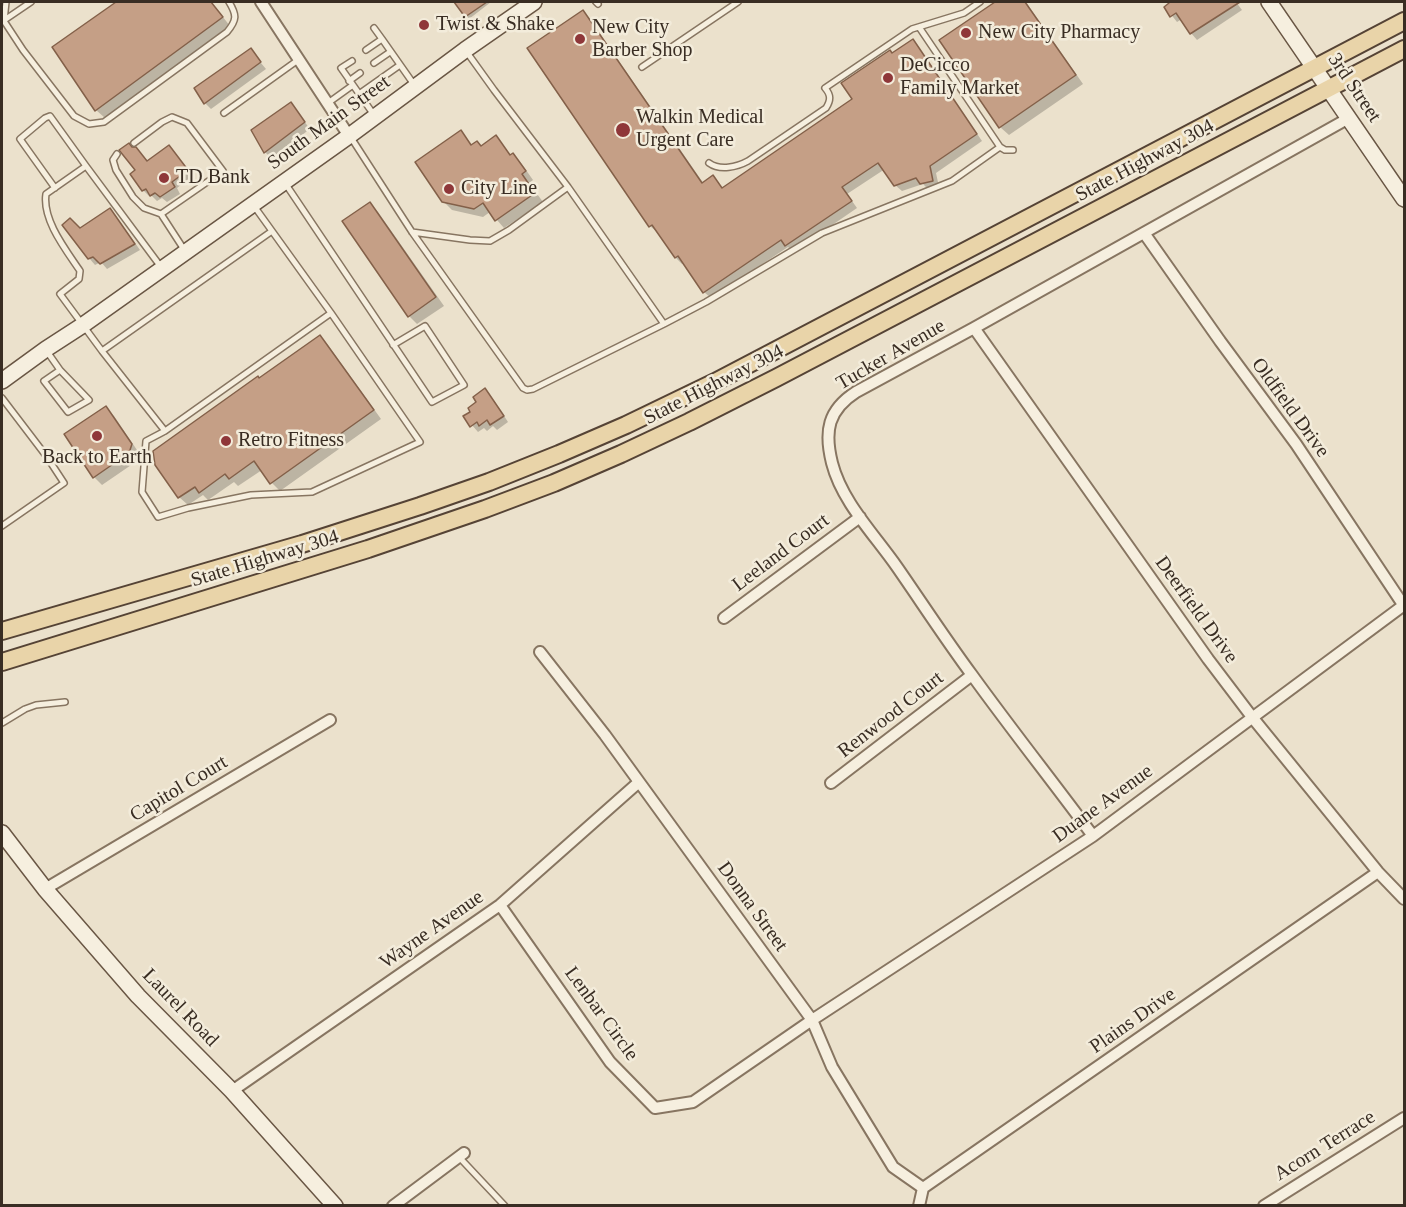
<!DOCTYPE html>
<style>
body{margin:0}
#map{position:relative;width:1406px;height:1207px;overflow:hidden;background:#ebe1cc;font-family:"Times New Roman",serif}
canvas{display:block}
.frame{position:absolute;inset:0;border:3px solid #392d23;pointer-events:none}
</style>
<div id="map">
<canvas width="1406" height="1207"></canvas>
<div class="frame"></div>
</div>
<script>
const g = document.querySelector('canvas').getContext('2d');
g.lineJoin = 'round';
function paint(path, color) { g.fillStyle = color; g.fill(path, 'evenodd'); }
function trace(path, color, width, dash) { g.strokeStyle = color; g.lineWidth = width; g.lineCap = dash ? 'butt' : 'round'; g.setLineDash(dash || []); g.stroke(path); }
function drawText(font, color, halo, rows, align = 'center') {
  g.font = font + ' "Times New Roman",serif'; g.lineWidth = 5; g.setLineDash([]); g.textBaseline = 'middle'; g.strokeStyle = halo; g.fillStyle = color; for (const [text, x, y, turn = 0] of rows) {
    g.save(); g.translate(x, y); g.rotate((+turn || 0) * Math.PI / 180); g.textAlign = isNaN(turn) ? turn : align; if (halo) g.strokeText(text, 0, 0); g.fillText(text, 0, 0); g.restore();
  }
}
paint(new Path2D(`
 M119,2H211L230,26L105,118L96,110L54,48Z
 M456,2H491L469,19Z
 M998,2H1026L1083,84L1009,135L1000,127L941,41Z
 M1175,2H1236L1242,10L1197,40L1191,33L1182,19L1177,22L1166,8Z
 M583,12L589,18L704,184L713,177L723,189L854,100L892,55L919,48L982,141L936,173L939,187L928,189L923,184L902,191L895,185L885,169L847,194L857,208L793,252L788,247L711,298L704,292L684,262L682,264L676,258L658,231L657,232L650,226Z
 M250,50L266,69L211,109L205,103Z
 M291,104L310,129L271,158L265,152Z
 M461,132L473,146L481,148L496,137L511,156L513,155L521,163L533,180L529,183L543,202L504,228L490,212L483,217L452,210L443,201Z
 M175,153L192,176L177,188L180,194L167,202L162,198L157,201L151,195L149,196L143,190Z
 M370,203L378,212L444,306L417,324L409,316Z
 M110,210L116,216L140,250L107,269L101,262L95,265L89,258L80,230Z
 M320,337L328,345L381,419L280,491L272,483L262,470L238,486L234,482L208,500L203,495L188,505L179,497L156,464L260,380Z
 M485,390L491,396L508,422L497,430L493,426L487,431L484,428L478,432L465,417L472,412Z
 M106,408L114,416L139,453L137,461L102,485L94,477Z`), '#0003');
const building = new Path2D(`
 M116,2H211L223,17L95,111L52,47Z
 M454,2H487L465,17Z
 M995,2H1025L1076,75L999,128L939,40Z
 M1168,2H1240L1190,34L1176,13L1170,17L1164,7L1169,3Z
 M583,10L702,183L713,175L722,188L852,99L841,83L890,50L892,53L913,39L977,134L930,166L933,181L920,184L916,178L894,186L878,163L842,187L852,201L785,246L781,240L703,293L678,256L675,258L652,225L649,227L527,48Z
 M251,48L261,62L204,104L194,88Z
 M291,102L305,122L264,153L251,130Z
 M461,130L471,145L477,141L481,146L496,135L510,155L513,153L526,171L522,174L535,193L495,221L483,203L474,209L442,202L415,162Z
 M129,143L132,147H136L147,161L169,145L188,170L172,182L175,187L160,197L155,193L150,196L146,189L142,191L130,174L135,170L119,150Z
 M370,202L436,297L408,317L342,221Z
 M110,208L135,244L100,264L93,257L88,259L62,225L70,218L80,228Z
 M320,335L374,410L270,484L254,461L229,479L225,474L199,493L195,487L178,498L155,465L153,451L258,376L259,378Z
 M485,388L504,416L490,425L487,420L479,426L477,422L470,427L463,416L470,412L468,408L476,402L473,397Z
 M106,406L132,444L129,453L93,478L64,434Z`);
paint(building, '#c59f86');
trace(building, '#836049', 1.5);
const lane = new Path2D(`
 M6,2L4,21L23,50L74,116L89,124L104,122L227,32C237,20 237,15 229,2
 M596,2L598,4
 M3,21L31,2
 M919,27L1000,147L1005,150H1013
 M374,28L382,39
 M366,50L382,39L415,86
 M352,61L341,68L374,115
 M374,63L390,52
 M642,67L738,2
 M349,81L360,73
 M359,94L400,65
 M328,103L353,85
 M224,113L298,60
 M350,136L412,232L523,388L527,390L533,389L664,324L568,187L494,90L466,51
 M134,143L162,122L172,117L187,123L223,171L161,214
 M117,154L113,160L116,170L133,197L144,208L161,214L185,251
 M709,163C720,171 737,167 748,161L826,108C831,100 831,95 825,88L912,29L964,13L980,2
 M86,166L46,194C42,220 66,250 80,271L79,279L60,294L102,351L165,431L331,313L272,231L102,351
 M285,183L432,402L464,385L425,326L393,345
 M55,188L20,139L45,118L50,116L86,166L161,267
 M254,206L272,231
 M412,232L470,240L490,241L509,230L568,187
 M664,324L706,302L822,233L952,181L1000,147
 M46,350L60,370L89,400L68,412L44,381L60,370
 M2,398L47,457L64,483L2,526
 M165,431L146,441L142,492L158,517L188,508L251,495L312,492L420,442L331,313
 M2,723L25,709L36,705L65,702
 M459,1157L505,1206`);
const street = new Path2D(`
 M261,2L349,136
 M1144,233L1220,341L1296,444L1404,606
 M974,328L1208,659L1252,717L1378,872L1404,899
 M724,618L860,517
 M540,652L605,735L812,1020L832,1067L893,1167L923,1188
 M831,783L972,675
 M1093,836C1053,782 1011,729 972,675C946,640 922,603 897,567C874,534 842,502 832,463C824,431 828,410 856,392L974,328L1349,118
 M45,889L330,720
 M500,905L610,1062L655,1108L693,1102L812,1020L1093,836L1404,605
 M232,1091L500,905L639,782
 M393,1206L464,1153
 M919,1206L923,1188L1378,872
 M1264,1206L1404,1118`);
const secondary = new Path2D(`
 M1269,2L1404,199
 M2,381L46,349L83,325L349,136L465,50L534,2
 M2,833L45,889L138,996L232,1091L335,1206`);
const primary = new Path2D(`
 M2,631L302,544L420,506L489,482L559,454L626,425L715,382L1404,21
 M2,662L368,549L485,509L554,483L621,454L689,422L776,378L1404,49`);
trace(lane, '#877561', 8);
trace(street, '#877561', 14);
trace(secondary, '#695644', 18);
trace(primary, '#554335', 20);
trace(lane, '#f6efdf', 5);
trace(street, '#f6efdf', 10);
trace(secondary, '#f6efdf', 15);
trace(primary, '#e9d4a9', 16);
for (const [x, y, r, color] of [
 [424,25,6,"#8f3739"],
 [966,33,6,"#8f3739"],
 [580,39,6,"#8f3739"],
 [888,78,6,"#8f3739"],
 [623,130,8,"#8f3739"],
 [164,178,6,"#8f3739"],
 [449,189,6,"#8f3739"],
 [97,436,6,"#8f3739"],
 [226,441,6,"#8f3739"]
]) { const dot = new Path2D(); dot.arc(x, y, r, 0, 2 * Math.PI); g.fillStyle = color; g.fill(dot); trace(dot, '#f3ecdb', 2); }
drawText('20px', '#392d23', '#f3ecdb', [
 ["Twist & Shake",436,25],
 ["New City",592,28],
 ["Barber Shop",592,51],
 ["New City Pharmacy",978,33],
 ["DeCicco",900,66],
 ["Family Market",900,89],
 ["Walkin Medical",636,118],
 ["Urgent Care",636,141],
 ["TD Bank",176,178],
 ["City Line",461,189],
 ["Retro Fitness",238,441],
 ["Back to Earth",97,458,"center"]
], 'left');
drawText('20px', '#392d23', '#f3ecdb', [
 ["3rd Street",1354,88,56],
 ["South Main Street",329,123,-36],
 ["State Highway 304",1145,161,-28],
 ["Tucker Avenue",891,355,-30],
 ["State Highway 304",714,385,-27],
 ["Oldfield Drive",1290,408,54],
 ["Leeland Court",781,553,-37],
 ["State Highway 304",265,559,-17],
 ["Deerfield Drive",1196,610,54],
 ["Renwood Court",891,715,-38],
 ["Capitol Court",179,789,-31],
 ["Duane Avenue",1103,804,-36],
 ["Donna Street",752,907,54],
 ["Wayne Avenue",432,930,-35],
 ["Laurel Road",180,1008,46],
 ["Lenbar Circle",601,1014,54],
 ["Plains Drive",1133,1021,-35],
 ["Acorn Terrace",1325,1146,-32]
]);
</script>
